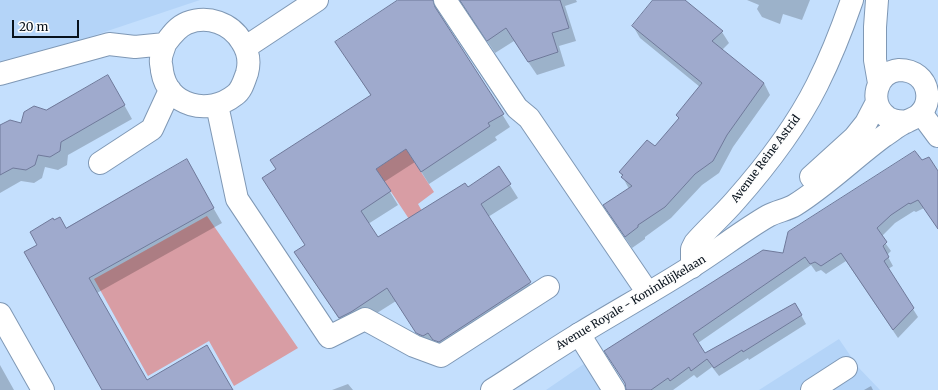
<!DOCTYPE html>
<style>
body{margin:0}
#map{position:relative;width:938px;height:390px;overflow:hidden;background:#c4dffd;font-family:Merriweather,serif}
canvas{display:block}
.scale{position:absolute;left:12px;top:20px;width:67px;height:18px;box-sizing:border-box;border:2px solid #08121c;border-top:0;padding-left:5px;font-size:12px;line-height:14px;white-space:nowrap;color:#08121c;-webkit-text-stroke:3px #fdfdfd;paint-order:stroke}
</style>
<div id="map">
<canvas width="938" height="390"></canvas>
<div class="scale">20 m</div>
</div>
<script>
const g = document.querySelector('canvas').getContext('2d');
g.lineJoin = 'round';
function paint(path, color) { g.fillStyle = color; g.fill(path, 'evenodd'); }
function trace(path, color, width, dash) { g.strokeStyle = color; g.lineWidth = width; g.lineCap = dash ? 'butt' : 'round'; g.setLineDash(dash || []); g.stroke(path); }
function drawText(font, color, halo, rows, align = 'center') {
  g.font = font + ' Merriweather,serif'; g.lineWidth = 3.5; g.setLineDash([]); g.textBaseline = 'middle'; g.strokeStyle = halo; g.fillStyle = color; for (const [text, x, y, turn = 0] of rows) {
    g.save(); g.translate(x, y); g.rotate((+turn || 0) * Math.PI / 180); g.textAlign = isNaN(turn) ? turn : align; if (halo) g.strokeText(text, 0, 0); g.fillText(text, 0, 0); g.restore();
  }
}
paint(new Path2D(`
 M0,0H200L0,67Z
 M839,339L858,367L880,390H759Z
 M597,355L619,390H546Z`), '#b4d4f8');
paint(new Path2D(`
 M406,149L434,192L418,204L422,211L409,219L376,169Z
 M207,216L298,348L234,386L209,341L148,376L94,279Z`), '#d89da4');
paint(new Path2D(`
 M400,0H576L577,2L565,6L576,41L559,46L565,66L537,75L514,41L495,53L464,6L459,2L441,8L440,14L510,127L495,137L497,140L429,184L415,162L384,182L398,205L368,224L378,238L467,188L499,168L518,198L488,217L538,296L447,355L425,346L396,301L358,325L347,331L295,253L306,245L371,96L336,42Z
 M654,0H684L722,32L729,43L722,50L764,83L770,95L733,147L719,173L702,185L671,218L645,237V239L632,248L611,217L629,189L620,172L655,147L679,119L677,115L700,87L640,38L633,26Z
 M747,0H810L802,20L783,14L780,24L762,17L757,9L759,5Z
 M108,76L132,119L68,155L67,165L58,170L45,167L42,178L34,183L21,181L0,193V130L21,124Z
 M186,161L222,223L97,293L147,381L232,390H103L66,229Z
 M922,161L938,173V221L924,208L916,212L914,211L895,223L881,237L891,251L887,255L893,266L888,269L918,317L898,338L846,261L826,274L821,270L816,272L811,265L698,343L704,354L795,304L806,324L749,360L748,358L719,376L712,367L697,378L694,375L673,390H627L783,254Z
 M0,365L14,390H0Z
 M348,384L353,390H332Z
 M871,386L873,390H864Z`), '#0003');
const building = new Path2D(`
 M398,0H433L435,7L504,114L488,123L490,126L421,172L406,149L376,169L391,191L361,211L378,237L465,183L468,187L499,166L511,184L481,204L531,282L439,342L433,340L428,333L423,336L416,333L387,288L351,312L339,318L294,252L305,245L262,178L276,169L270,160L371,95L335,42Z
 M460,0H560L569,28L552,33L558,52L528,62L506,28L487,41Z
 M653,0H685L723,31L712,41L764,83L727,135L713,161L695,174L665,207L638,225V227L625,237L603,205L632,186L621,177L623,175L619,172L647,140L655,146L679,118L676,115L702,83L632,26Z
 M108,75L125,105L61,142L60,151L50,157L38,155L35,165L26,170L13,168L0,175V125L10,120L21,123L24,112L34,106L46,110Z
 M915,151L922,160L929,157L938,171V229L918,200L910,204L909,203L891,215L877,228L887,242L883,246L889,257L884,261L914,308L893,330L841,253L821,266L815,262L810,264L805,257L693,334L705,353L795,303L802,315L743,352L742,350L714,368L707,359L691,371L689,367L670,381L668,378L651,390H626L625,383L604,351L763,250L783,253L788,232Z
 M187,159L214,208L89,278L147,380L207,345L233,390H102L24,252L37,245L30,232L53,218L54,220L60,217L66,228Z`);
paint(building, '#9faacd');
trace(building, '#6f799a', 1);
const minor = new Path2D(`
 M445,0L517,108L529,118L648,293
 M246,47L317,0
 M0,74L109,44L135,47L165,44C171,36 177,27 187,23C208,15 231,23 242,42C248,51 250,62 247,73C244,81 242,90 235,95C209,116 168,107 162,71C162,67 160,62 161,59C161,54 164,49 165,44
 M217,105L237,199L329,337L365,319L414,346L441,356L548,287
 M921,113L938,136
 M100,163L152,129L170,90
 M692,267V249L695,243C707,229 722,216 735,201C766,166 796,127 817,85C831,57 842,29 852,0
 M0,314L43,390
 M579,334L614,390
 M812,390L846,368`);
const major = new Path2D(`
 M877,0L875,27V60L879,83
 M811,177L854,138L866,123L877,102
 M492,390C522,371 551,351 581,333C617,311 655,290 691,267C717,251 742,231 768,216C777,211 787,210 795,205C827,185 854,158 884,136C891,132 898,125 906,122C911,119 916,118 920,114C931,103 929,85 918,76C913,72 906,70 899,70C876,72 868,103 887,117C892,121 899,121 906,122`);
trace(minor, '#7f98b5', 24);
trace(major, '#7f98b5', 24);
trace(minor, '#fff', 22);
trace(major, '#fff', 22);
drawText('11px', '#08121c', '#fdfdfd', [
 ["Avenue Reine Astrid",766,159,-53],
 ["Avenue Royale - Koninklijkelaan",631,303,-31]
]);
</script>
